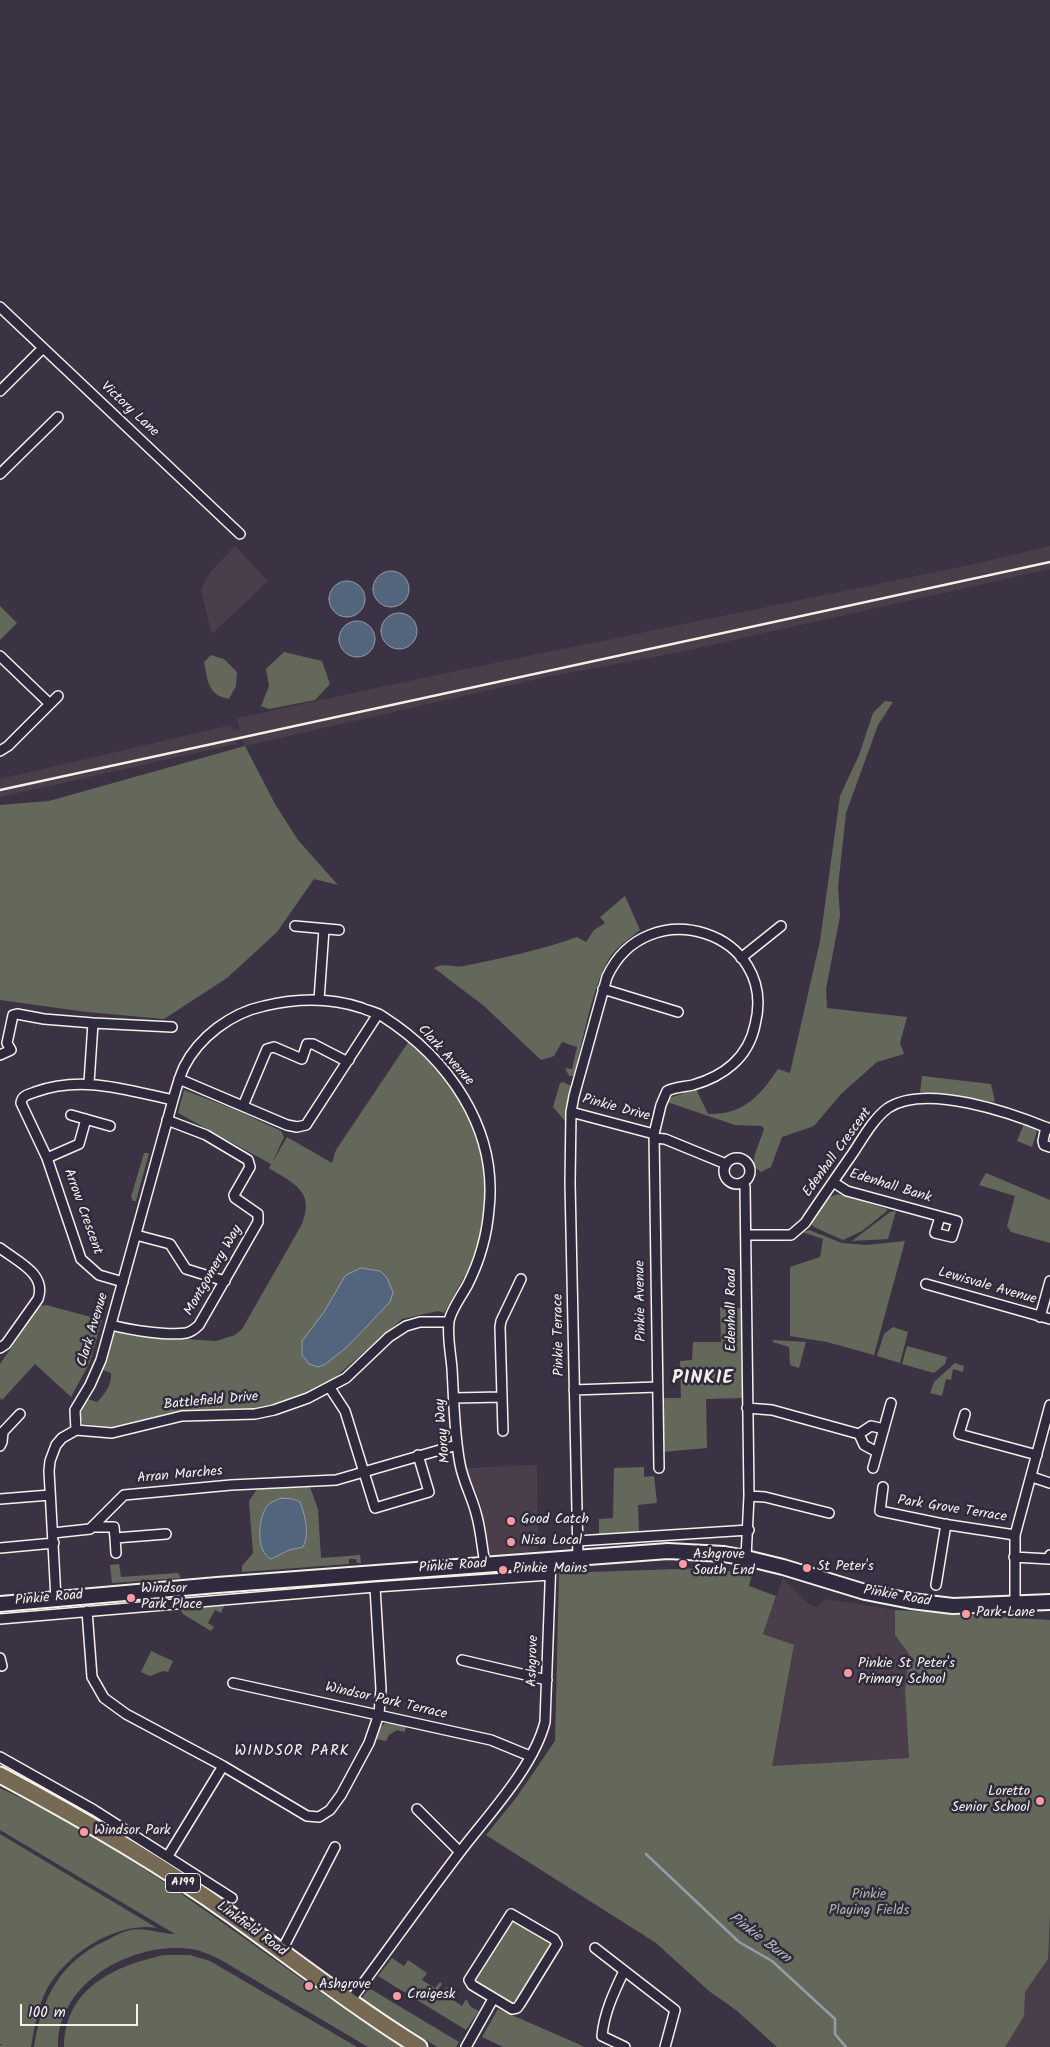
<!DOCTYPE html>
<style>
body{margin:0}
#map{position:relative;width:1050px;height:2047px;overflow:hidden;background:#3b3343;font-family:Kalam,sans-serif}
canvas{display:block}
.scale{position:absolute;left:20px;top:2004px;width:118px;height:22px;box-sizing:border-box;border:2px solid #f4f1e8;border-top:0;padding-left:6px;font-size:15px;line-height:18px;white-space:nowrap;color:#f4f1e8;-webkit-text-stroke:4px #2f2a3d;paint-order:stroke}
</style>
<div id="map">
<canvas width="1050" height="2047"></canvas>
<div class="scale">100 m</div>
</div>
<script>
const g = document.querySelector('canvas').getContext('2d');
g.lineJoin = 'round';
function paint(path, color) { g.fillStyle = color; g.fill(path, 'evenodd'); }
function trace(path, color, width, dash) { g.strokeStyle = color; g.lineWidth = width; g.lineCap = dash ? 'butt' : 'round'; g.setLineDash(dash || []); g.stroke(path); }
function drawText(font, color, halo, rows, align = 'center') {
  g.font = font + ' Kalam,sans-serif'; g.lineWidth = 5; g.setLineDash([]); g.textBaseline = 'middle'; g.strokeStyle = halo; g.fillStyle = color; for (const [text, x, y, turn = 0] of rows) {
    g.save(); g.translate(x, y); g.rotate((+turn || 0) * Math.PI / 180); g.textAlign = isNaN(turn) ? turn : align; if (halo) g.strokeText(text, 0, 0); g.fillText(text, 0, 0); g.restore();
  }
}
paint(new Path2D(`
 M235,546L268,581L213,633L211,632L201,589L211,571Z
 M1050,546V569L680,652L542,678L245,746L243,740L236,741V744L0,797V779L231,725L233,731L240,729L237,718L456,671L970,565Z
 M537,1465L538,1550L489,1557L481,1504L466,1468Z
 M783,1578L808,1604L817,1607L826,1599L895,1610V1635L909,1654L905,1691L909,1758L772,1766L794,1646L763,1634Z
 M1050,1684V2047H997Z`), '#4a3e4a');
paint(new Path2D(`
 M0,606L17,623L0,640Z
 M284,652L322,661L330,684L315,700L269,709L261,706L269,686L266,669Z
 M211,655L224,659L237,672L236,686L229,699C207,695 208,680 204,662Z
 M885,701L893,702L878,725L846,813L838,887L840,916L826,989L827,1008L907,1017L900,1043L904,1054L877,1062L841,1094L814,1126L782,1137L771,1167L761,1172L753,1166L755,1154L764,1129L762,1126L735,1125L667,1102L672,1097L696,1089L708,1114C743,1115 760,1096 778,1069L790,1073L820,941L840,796L859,755L873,713Z
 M245,746L275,804L298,840L338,885L314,879L277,932L227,978L164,1019L87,1012L0,1000V805L49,801Z
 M625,896L640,930C630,938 621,944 613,953C594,977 582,1044 574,1076H569L565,1068L572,1069L577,1047L562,1042L554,1056L541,1060L484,1006L434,968C443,962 453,968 464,966C502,958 541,950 577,937L586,942L594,930L605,923L600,917Z
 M409,1041L455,1090L473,1124L485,1165V1224L468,1270L444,1313L438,1311L402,1319L331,1381L315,1391L280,1405L252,1410L178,1413L119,1428L83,1424C79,1413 82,1408 88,1399L97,1402C105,1394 112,1384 111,1373L103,1370L115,1332L133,1336L216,1341L235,1335L242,1329L302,1224C315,1191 294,1184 269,1168L271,1164L178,1113L184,1090L236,1110L281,1131L284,1137L272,1163L287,1137L332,1163L336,1150Z
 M922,1076L991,1084L995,1102L920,1092Z
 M563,1082L571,1086L565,1121L553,1107L560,1083Z
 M1024,1124L1037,1131L1032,1147L1017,1141Z
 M144,1153H149L136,1201H133L131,1197Z
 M986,1173L1050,1200V1243L1011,1232L1007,1226L1015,1196L979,1185Z
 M838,1194L887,1209V1211L862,1231L843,1240L814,1227L811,1224L827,1198Z
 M896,1211L888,1239L852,1241L890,1212Z
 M809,1230L842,1243L867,1245L905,1241L874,1355L827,1342L790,1336V1267L820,1257L823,1239L802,1232Z
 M46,1305L102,1320L90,1362L71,1397L35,1364L2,1400L0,1398V1364L40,1306Z
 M720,1307L743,1308L744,1398L706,1399L707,1448L662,1452V1398H681L680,1361L692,1360L693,1342H721Z
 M893,1327L908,1332L900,1363L877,1356L884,1334Z
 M773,1340L806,1342L799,1368L790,1365L789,1347L773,1342Z
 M907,1346L947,1357L945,1364L934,1373L902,1364Z
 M955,1363L964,1366L963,1372L953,1369L951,1380L946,1379L942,1396L930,1393L934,1382Z
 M644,1467V1477L654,1476L657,1503L638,1505L639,1533L599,1536V1519L613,1518L614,1468Z
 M310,1487L318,1509L321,1558L360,1555L361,1563H357L356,1559H349V1564L242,1572V1566L253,1553L249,1501L257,1489Z
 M119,1564L121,1577L178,1573L181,1578L112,1583L110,1565Z
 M708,1568L752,1574L749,1586L776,1596L763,1634L794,1645L772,1766L909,1758L905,1691L909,1654L895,1635V1610L1050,1620V1912L1048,1959L1025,1992L1024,2016L1005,2047H777L736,2010L709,1991L656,1943L486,1835L516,1798L555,1741L559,1573Z
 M224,1606L221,1613L215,1610L208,1623L214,1627L211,1631L183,1614L180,1609Z
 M151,1651L173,1661L168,1672L163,1671L150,1676L141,1672Z
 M385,1723L406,1726L405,1731L404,1732L397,1730L389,1735L386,1741L376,1739L379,1729Z
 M0,1788C146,1854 268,1963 403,2047H368L221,1960C212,1955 202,1951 192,1949C133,1941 57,1982 58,2047H34C41,1999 60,1962 105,1941C113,1937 122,1932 130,1930C145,1927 161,1934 175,1934L0,1830Z
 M0,1834L157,1928C115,1921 61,1957 44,1995C37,2011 34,2030 31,2047H0V2045H4L0,2044Z
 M511,1920H515L549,1940L552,1945L517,2001L513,2004L508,2003L475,1981Z
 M164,1955H190L210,1961L357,2047H64C65,1988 114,1966 164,1955Z
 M392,1958L404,1966L408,1960L427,1973L422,1980L435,1988L440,1982L442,1984L437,1992L442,1994L446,1987L453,1991L449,1997L462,2006L466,1999L471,2007L479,2011L466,2030L378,1976Z
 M369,1988L459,2042L456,2047H437L370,2004L362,1998Z
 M498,2009L585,2047H503L482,2037Z`), '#64685a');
const water = new Path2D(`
 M373 589a18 18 0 1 1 36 0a18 18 0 1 1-36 0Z
 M329 599a18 18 0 1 1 36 0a18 18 0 1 1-36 0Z
 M381 631a18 18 0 1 1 36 0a18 18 0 1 1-36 0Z
 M339 639a18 18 0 1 1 36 0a18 18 0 1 1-36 0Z
 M361,1268L380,1271L387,1278L393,1292L390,1302L347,1347L324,1365L318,1367L309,1364L302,1355V1341L324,1312L345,1276Z
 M282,1498L293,1499L300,1502C305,1516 310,1533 303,1547L289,1550L271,1559C255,1552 258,1516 268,1505C272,1501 277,1500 282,1498Z`);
paint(water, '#53647d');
trace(water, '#939ca8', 1);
trace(new Path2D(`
 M646,1854L739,1942L772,1961L835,2019V2034L846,2047`), '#939ca8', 2.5);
const street = new Path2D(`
 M0,307L240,534
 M0,391L43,348
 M0,474L58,417
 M0,656L50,704
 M0,751L8,746L58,696
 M295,926L339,930
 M741,958L781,926
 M603,989L678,1012
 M319,1000L324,929
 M93,1023L172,1027
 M0,1055L11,1050L7,1043L13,1015L17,1014L44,1019L93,1023L89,1083
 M179,1079L287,1125L297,1127L306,1125L378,1014
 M243,1106L267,1049L274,1047L302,1059L307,1044H313L344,1060H349
 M571,1112L654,1134
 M71,1115L110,1126
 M1046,1127L1043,1141L1044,1145L1050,1147
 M654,1138L665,1139L726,1164
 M47,1158L79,1144L86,1119
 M724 1171a13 13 0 1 1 26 0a13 13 0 1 1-26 0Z
 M743,1182L745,1187L749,1496L746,1558
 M833,1182L847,1191L957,1221L952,1237L935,1233L940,1217
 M136,1235L170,1244L186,1269L225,1281
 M746,1235H791L805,1223C821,1199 837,1176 853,1153C863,1138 873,1119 888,1108C926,1083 1012,1113 1050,1129
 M0,1248C18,1262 47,1274 38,1299L6,1344L0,1348
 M123,1282L99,1275L81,1259L47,1158L21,1103C22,1095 28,1095 35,1092C83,1075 125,1090 173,1100
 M926,1284L1050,1319
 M1040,1317L1050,1281
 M111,1325C130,1330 167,1336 186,1333C191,1332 195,1329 199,1325L258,1222V1214L235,1198L234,1195L250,1167L248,1160L206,1135L167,1120
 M330,1388L345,1411L375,1508L429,1492L418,1455
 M574,1390L657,1387
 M454,1398L502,1397
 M747,1408L772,1410L859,1434L871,1426L884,1429
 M965,1414L959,1434L1037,1455
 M76,1430L75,1410L90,1385L101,1360L173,1100C176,1089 179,1078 184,1067C199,1037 231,1013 264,1006C297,998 329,997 362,1008C368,1011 376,1012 382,1016C448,1058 498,1128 489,1209C487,1235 480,1260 468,1284C463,1294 450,1311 449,1322C447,1337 451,1354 452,1369C454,1401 454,1433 460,1464C463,1481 472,1497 476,1513C481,1530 482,1548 485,1564
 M503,1431L500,1327L501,1321L521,1279
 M859,1434L864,1445L877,1452
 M0,1446L2,1442L3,1432L20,1414
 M873,1468L891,1403
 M1032,1477L1050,1483
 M883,1487L880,1511L943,1524L1015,1535
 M749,1496L765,1497L829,1513
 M0,1499L50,1495
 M95,1527H114L115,1538L166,1534
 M53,1533L90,1529L124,1495L231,1485L336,1480L457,1445
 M115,1538L116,1553
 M577,1541L749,1530
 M0,1548L54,1543
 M578,1557L570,1183L571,1112L574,1096L607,977C647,890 779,932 755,1025C752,1040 744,1054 733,1064C722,1074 707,1081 693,1085C684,1087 675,1087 667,1091L661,1105L654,1134L659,1468
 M1014,1557L1049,1559L1050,1555
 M936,1585L946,1524
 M56,1599L49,1471L50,1461L56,1445L62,1438L76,1430L112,1433L182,1416L255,1414L274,1410L308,1398L346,1378L389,1337L406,1326L420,1322H449
 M1015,1604V1535L1050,1405
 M87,1611L92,1677L104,1698L126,1714L223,1766L307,1816L319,1817L330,1810L341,1795L369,1743L379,1714L381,1689L375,1587
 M0,1619L375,1587L550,1575
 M0,1658L2,1666
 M462,1660L547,1680
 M233,1683L491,1740L530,1756
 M0,1757L94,1810L232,1898
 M417,1809L460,1852
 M168,1856L223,1766
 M511,1914L554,1939L557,1944L520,2004L517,2008L512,2009L472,1985L469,1980Z
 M595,1948L675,2010L665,2047
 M281,1952L335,1847
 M624,1971C614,1992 604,2013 602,2036L625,2047
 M350,2001C388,1950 424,1899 463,1848C490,1813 534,1766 545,1722L551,1559
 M466,2047L493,1999`);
const secondary = new Path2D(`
 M0,1604L217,1585L668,1551L724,1554L746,1558L783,1567L865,1592L911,1601L953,1606L1050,1602`);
const primary = new Path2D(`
 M0,1775C79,1817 157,1862 230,1914C293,1959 353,2006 419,2047`);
trace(street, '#f4f1e8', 12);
trace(secondary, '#f4f1e8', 18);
trace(primary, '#f4f1e8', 19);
trace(street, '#2f2a3d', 9);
trace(secondary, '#2f2a3d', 14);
trace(primary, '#766a55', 15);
trace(new Path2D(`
 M0,790L1050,562`), '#f4f1e8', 2.5);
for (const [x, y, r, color] of [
 [511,1521,5,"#ff9aa2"],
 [511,1542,5,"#ff9aa2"],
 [683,1564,5,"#ff9aa2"],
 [807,1568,5,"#ff9aa2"],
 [503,1570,5,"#ff9aa2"],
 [131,1598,5,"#ff9aa2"],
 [966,1614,5,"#ff9aa2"],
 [848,1673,5,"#ff9aa2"],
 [1040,1801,5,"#ff9aa2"],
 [84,1832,5,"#ff9aa2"],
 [309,1986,5,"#ff9aa2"],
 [397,1996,5,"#ff9aa2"]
]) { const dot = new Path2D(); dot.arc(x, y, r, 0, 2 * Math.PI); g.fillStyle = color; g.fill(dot); trace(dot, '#2f2a3d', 2); }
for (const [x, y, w] of [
 [183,1883,35]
]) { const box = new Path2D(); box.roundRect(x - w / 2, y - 9.5, w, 19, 4); g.fillStyle = '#2f2a3d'; g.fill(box); trace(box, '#f4f1e8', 1); }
drawText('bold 12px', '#f4f1e8', null, [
 ["A199",183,1883]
]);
drawText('14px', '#f4f1e8', '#2f2a3d', [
 ["Victory Lane",129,410,43],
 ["Clark Avenue",445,1056,48],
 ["Pinkie Drive",616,1109,15],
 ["Edenhall Crescent",838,1153,-54],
 ["Edenhall Bank",890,1187,17],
 ["Arrow Crescent",82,1212,70],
 ["Montgomery Way",214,1271,-60],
 ["Lewisvale Avenue",987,1287,16],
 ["Pinkie Avenue",642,1301,-91],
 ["Edenhall Road",733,1310,-90],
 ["Clark Avenue",94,1330,-73],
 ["Pinkie Terrace",560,1335,-91],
 ["Battlefield Drive",211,1402,-5],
 ["Moray Way",444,1431,-95],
 ["Arran Marches",180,1476,-5],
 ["Park Grove Terrace",952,1510,9],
 ["Pinkie Road",453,1567,-4],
 ["Pinkie Road",897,1597,10],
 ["Pinkie Road",49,1599,-5],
 ["Ashgrove",534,1661,-88],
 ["Windsor Park Terrace",386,1702,13],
 ["Linkfield Road",251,1930,36]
]);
drawText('14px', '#f4f1e8', '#2f2a3d', [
 ["Good Catch",521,1521],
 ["Nisa Local",521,1542],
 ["Ashgrove",693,1556],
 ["South End",693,1572],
 ["St Peter's",817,1568],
 ["Pinkie Mains",513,1570],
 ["Windsor",141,1590],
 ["Park Place",141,1606],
 ["Park Lane",976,1614],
 ["Pinkie St Peter's",858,1665],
 ["Primary School",858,1681],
 ["Loretto",1030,1793,"right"],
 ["Senior School",1030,1809,"right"],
 ["Windsor Park",94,1832],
 ["Ashgrove",319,1986],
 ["Craigesk",407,1996]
], 'left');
drawText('14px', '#b3b3a8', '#2f2a3d', [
 ["Pinkie",869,1896],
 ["Playing Fields",869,1912]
]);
g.letterSpacing = '1px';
drawText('15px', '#f4f1e8', '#2f2a3d', [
 ["WINDSOR PARK",292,1752]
]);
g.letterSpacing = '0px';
drawText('italic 15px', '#b4b9bd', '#2f2a3d', [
 ["Pinkie Burn",759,1939,37]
]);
g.letterSpacing = '1px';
drawText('bold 19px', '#f4f1e8', '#2f2a3d', [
 ["PINKIE",703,1380]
]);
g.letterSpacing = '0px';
</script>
